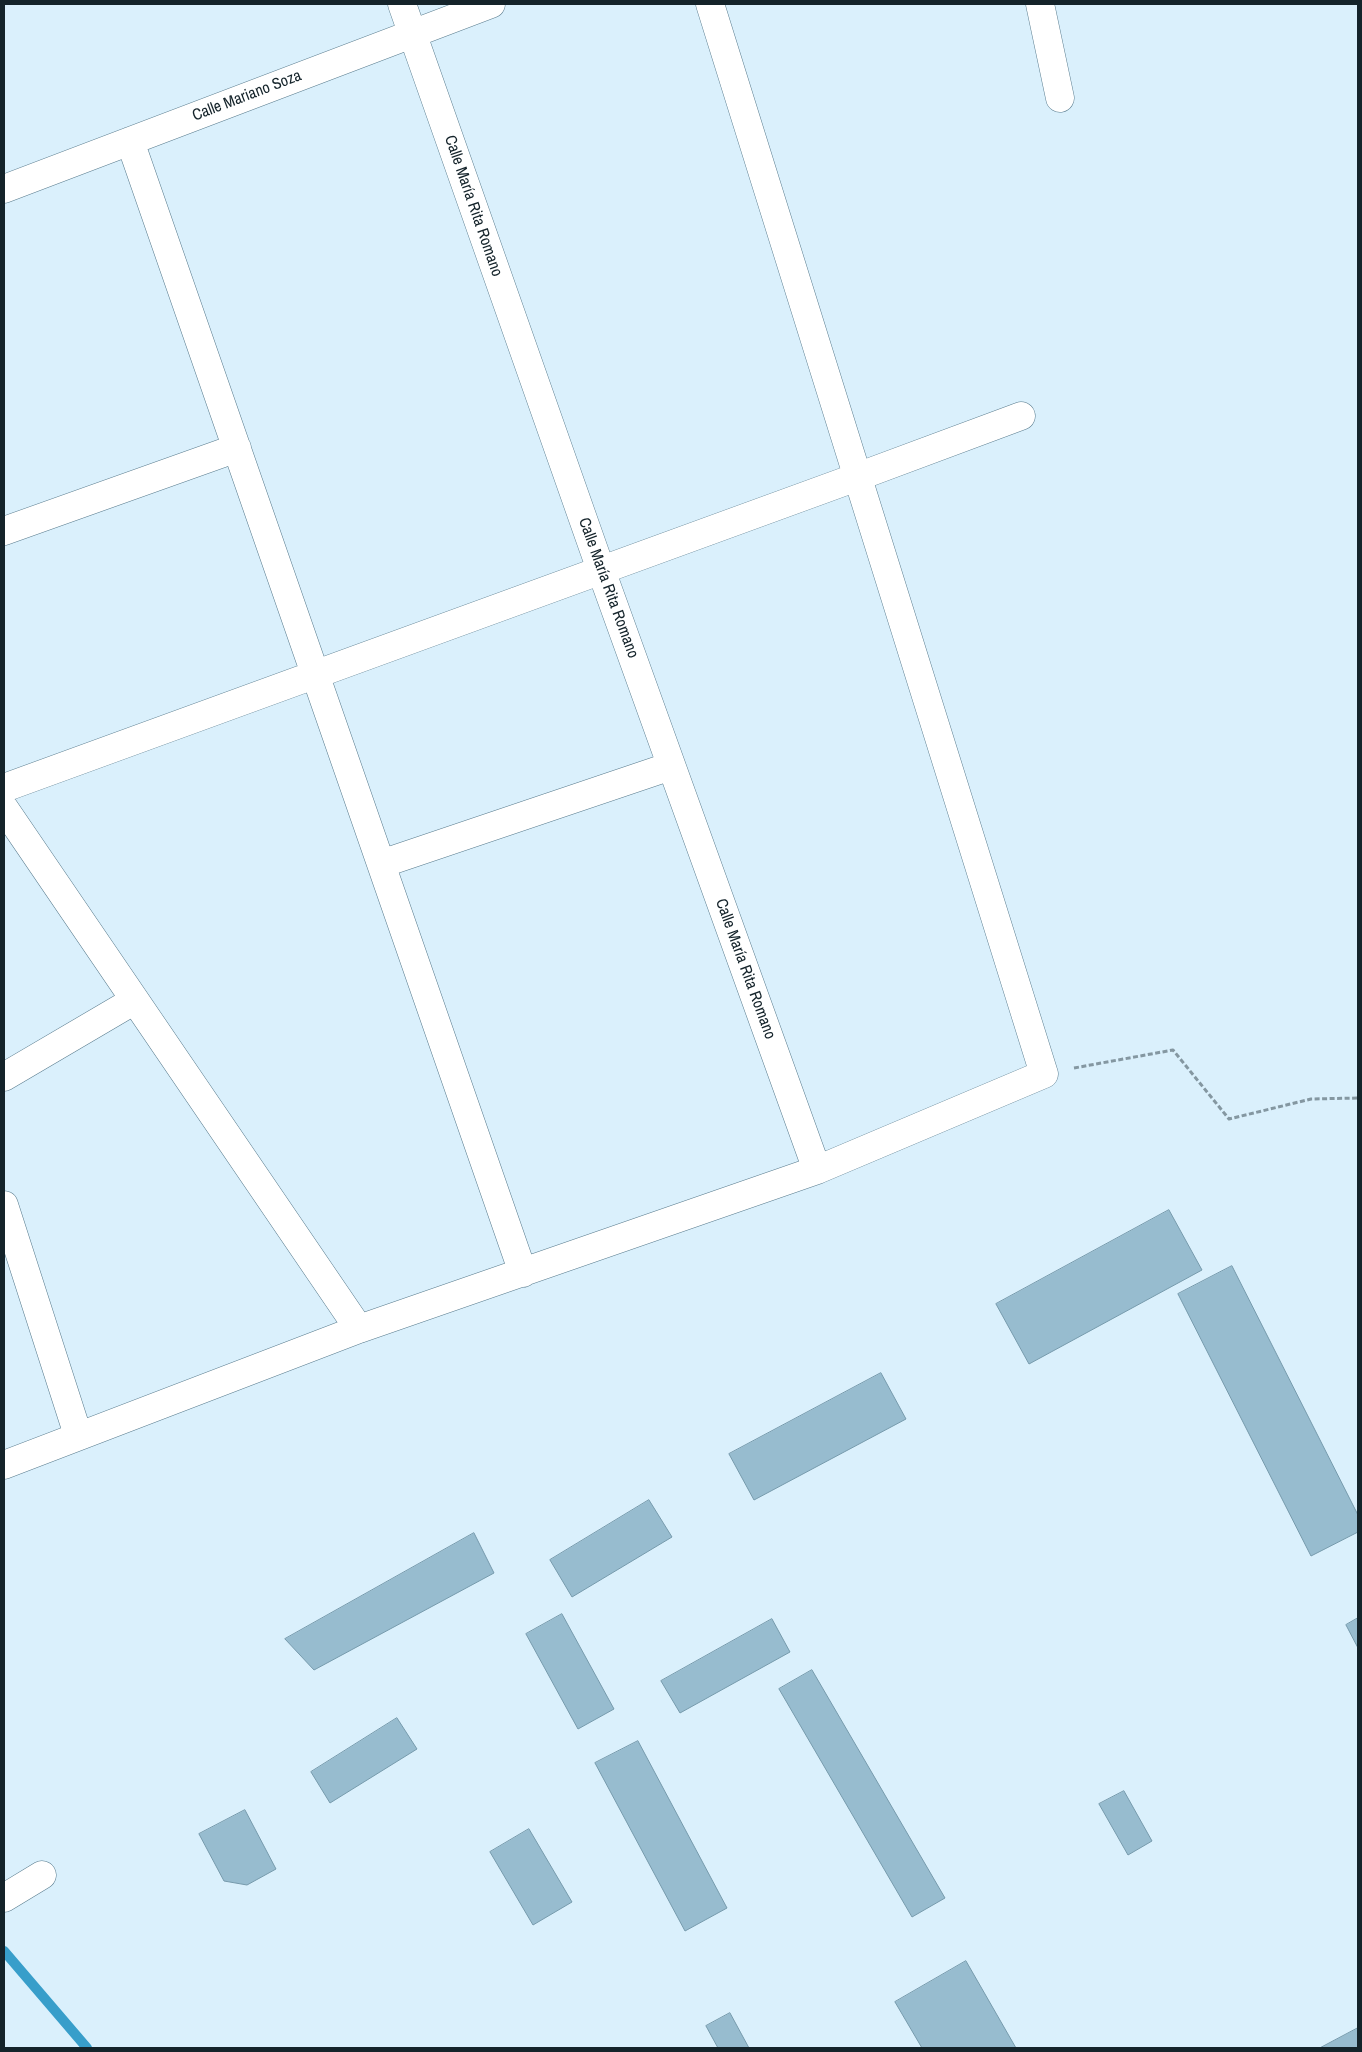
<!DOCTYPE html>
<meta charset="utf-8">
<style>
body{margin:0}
#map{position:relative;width:1362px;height:2052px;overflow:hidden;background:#daf0fc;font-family:"Archivo Narrow",sans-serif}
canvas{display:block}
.frame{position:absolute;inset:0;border:5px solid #14232a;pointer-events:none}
</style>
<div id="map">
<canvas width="1362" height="2052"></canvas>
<div class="frame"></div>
</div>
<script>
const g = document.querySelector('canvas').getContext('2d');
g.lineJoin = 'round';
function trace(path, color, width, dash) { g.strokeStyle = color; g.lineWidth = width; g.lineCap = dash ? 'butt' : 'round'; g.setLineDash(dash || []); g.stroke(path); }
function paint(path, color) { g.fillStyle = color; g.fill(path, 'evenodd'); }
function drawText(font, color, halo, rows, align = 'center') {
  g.font = font + ' "Archivo Narrow",sans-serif'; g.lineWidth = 5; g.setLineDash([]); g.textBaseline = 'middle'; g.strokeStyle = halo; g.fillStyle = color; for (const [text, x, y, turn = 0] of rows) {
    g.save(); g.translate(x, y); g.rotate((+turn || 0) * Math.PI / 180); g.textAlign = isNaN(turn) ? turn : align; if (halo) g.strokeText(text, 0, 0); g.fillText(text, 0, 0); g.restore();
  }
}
trace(new Path2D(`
 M4,1951L87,2048`), '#389eca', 10);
const building = new Path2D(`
 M1169,1210L1202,1270L1029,1364L996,1304Z
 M1232,1266L1358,1515V1532L1311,1556L1178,1294Z
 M881,1373L906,1419L754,1500L729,1454Z
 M649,1500L672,1537L572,1597L550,1560Z
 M474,1533L494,1573L314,1670L285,1639Z
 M562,1614L614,1709L578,1729L526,1634Z
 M1358,1618V1648L1346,1625Z
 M772,1619L790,1652L680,1713L661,1681Z
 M812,1670L945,1898L912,1917L779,1689Z
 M397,1718L417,1749L330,1803L311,1772Z
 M638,1741L727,1908L685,1931L595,1763Z
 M1124,1791L1152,1841L1128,1855L1099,1804Z
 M245,1810L276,1869L247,1885L224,1881L199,1834Z
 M529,1829L572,1902L533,1925L490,1852Z
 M966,1961L1016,2048H922L895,2002Z
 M730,2013L749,2048H718L706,2026Z
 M1358,2028V2048H1320Z`);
paint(building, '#97bccf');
trace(building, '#769aac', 1);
const minor = new Path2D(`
 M402,4L601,570L817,1170
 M1040,4L1060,98
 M130,141L523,1273
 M4,189L491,4
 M4,531L237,448
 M4,788L857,477L1021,416
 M4,808L359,1329
 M381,864L671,766
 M4,1077L135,1000
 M4,1205L78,1435
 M4,1465L359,1329L817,1170L1044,1074L710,4
 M4,1898L42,1875`);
trace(minor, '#587b8d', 29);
trace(new Path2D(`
 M1074,1068L1173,1050L1229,1119L1311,1099L1358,1098`), '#8497a1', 3, [5, 2.5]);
trace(minor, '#fff', 28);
drawText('16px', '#14232a', '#fff', [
 ["Calle Mariano Soza",247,96,-21],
 ["Calle María Rita Romano",473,206,71],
 ["Calle María Rita Romano",608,588,70],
 ["Calle María Rita Romano",745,969,70]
]);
</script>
